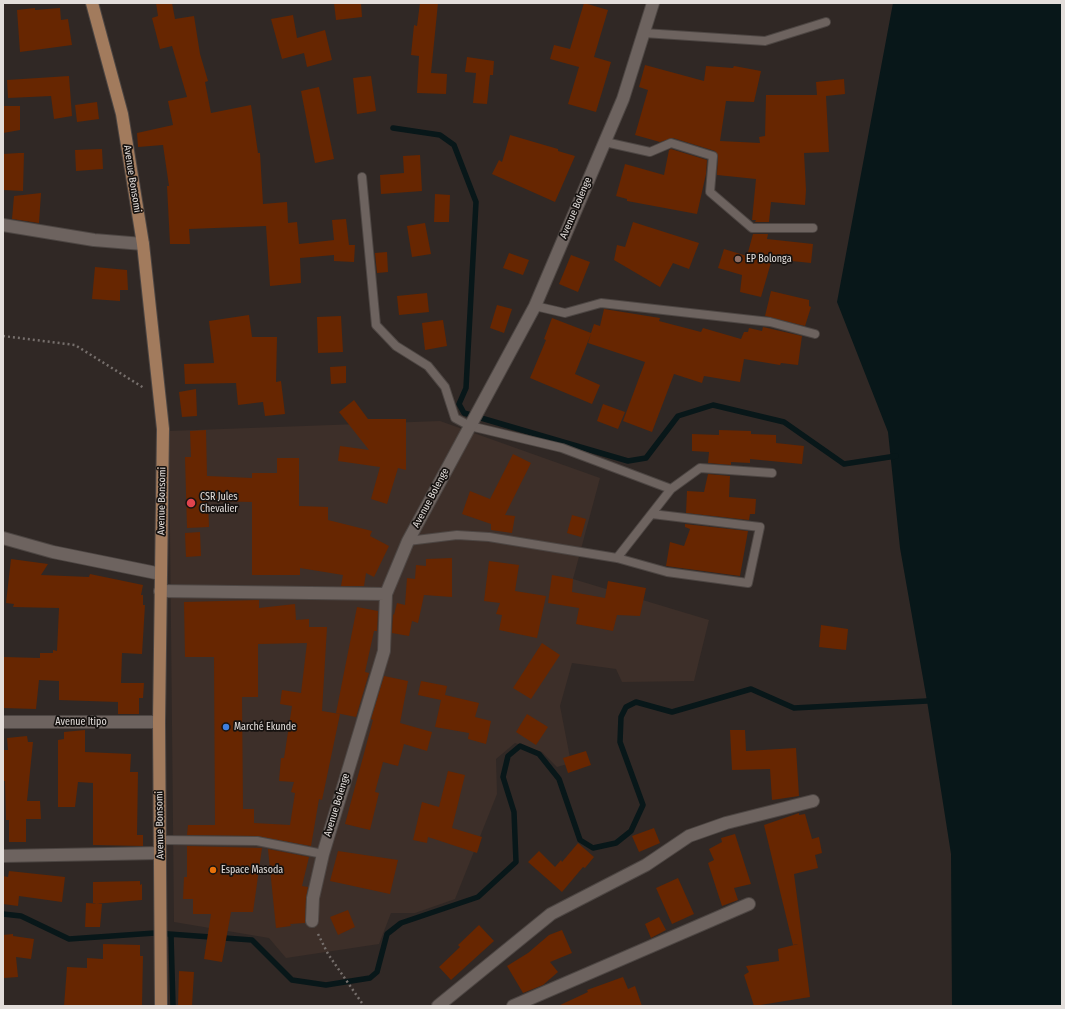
<!DOCTYPE html>
<meta charset="utf-8">
<style>
body{margin:0}
#map{position:relative;width:1065px;height:1009px;overflow:hidden;background:#302825;font-family:"Fira Sans Condensed",sans-serif}
canvas{display:block}
.frame{position:absolute;inset:0;border:4px solid #e3dedb;pointer-events:none}
</style>
<div id="map">
<canvas width="1065" height="1009"></canvas>
<div class="frame"></div>
</div>
<script>
const g = document.querySelector('canvas').getContext('2d');
g.lineJoin = 'round';
function paint(path, color) { g.fillStyle = color; g.fill(path, 'evenodd'); }
function trace(path, color, width, dash) { g.strokeStyle = color; g.lineWidth = width; g.lineCap = dash ? 'butt' : 'round'; g.setLineDash(dash || []); g.stroke(path); }
function drawText(font, color, halo, rows, align = 'center') {
  g.font = font + ' "Fira Sans Condensed",sans-serif'; g.lineWidth = 3.5; g.setLineDash([]); g.textBaseline = 'middle'; g.strokeStyle = halo; g.fillStyle = color; for (const [text, x, y, turn = 0] of rows) {
    g.save(); g.translate(x, y); g.rotate((+turn || 0) * Math.PI / 180); g.textAlign = isNaN(turn) ? turn : align; if (halo) g.strokeText(text, 0, 0); g.fillText(text, 0, 0); g.restore();
  }
}
paint(new Path2D(`
 M440,421L600,478L573,579L709,620L694,681L622,682L616,669L572,663L560,706L571,763L557,767L542,752L515,743L496,759L497,794L455,899L415,913H391L379,944L286,958L269,938L174,922L169,431Z`), '#3d2f29');
paint(new Path2D(`
 M893,3H1062V1006H952L951,854L927,701L900,548L888,432L837,302Z`), '#081719');
trace(new Path2D(`
 M393,128L440,135L454,145L476,202L466,388L459,404L464,413L628,461L646,458L678,416L713,405L784,422L844,464L896,456
 M3,914L21,916L69,939L155,933L252,940L292,980L326,985L370,978L377,972L387,934L401,923L478,897L516,862L514,812L503,777L508,756L520,746L539,754L559,779L580,840L593,848L616,843L631,831L643,805L620,742L621,717L626,707L636,702L672,712L751,689L794,708L927,701
 M171,935L173,1006`), '#081719', 5.5);
paint(new Path2D(`
 M156,3H172L175,19L194,16L200,54L208,81L205,82L211,113L251,105L258,153H260L263,204L287,202L288,223L297,222L299,244L334,240L332,220L346,219L349,245H355L354,262L334,261V255L300,258L301,283L270,286L266,226L189,229L190,244H170L167,186H169L163,145L138,147L137,133L173,125L168,101L187,97L172,46L160,49L152,18L158,16Z
 M334,3H361L362,17L336,20Z
 M420,3H438L431,73L447,74L446,94L417,93L419,56L411,55L414,25L417,26Z
 M584,3L608,10L594,57L611,62L596,112L568,104L579,67L550,59L554,45L570,49Z
 M35,8V10L60,8L61,20L68,19L72,45L20,52L17,10Z
 M293,15L297,38L325,30L332,60L307,67L304,53L282,59L271,19Z
 M467,57L494,61L493,75H490L487,104L473,103L476,73L465,72Z
 M645,65L704,81L706,66L733,68L734,66L761,71L754,102L726,101L720,141L760,143L759,137L765,136L766,95H817L816,82L844,79L845,94L826,96L829,152L804,153L806,190L805,205L771,202L769,222H755L756,220H752L756,179L717,175L718,156L715,151L673,138L660,142L635,135L648,90L639,87Z
 M69,76L72,116L54,119L51,96L8,98L7,80Z
 M371,76L376,111L357,114L353,78Z
 M319,87L334,159L315,163L301,91Z
 M97,102L99,119L77,122L75,105Z
 M3,106H20V130L3,133Z
 M510,135L558,149V151L575,156L555,202L492,174L499,160L502,162Z
 M102,149L103,169L76,171L75,150Z
 M671,149L707,160L706,174L697,214L627,201V199L616,196L625,164L664,175L669,150Z
 M19,153H24L23,191L3,190V154Z
 M420,155L422,191L381,194L380,175L404,173L403,156Z
 M41,193L39,223L12,219L14,196Z
 M435,194L450,195L449,222H434Z
 M633,222L699,243L689,269L673,263L660,287L614,260L617,245L625,247Z
 M425,223L431,254L412,257L407,226Z
 M753,234H768L767,239L813,244L811,263L772,259L761,297L740,292L742,275L718,268L724,249L747,256Z
 M387,252L388,272L377,273L375,253Z
 M509,253L529,260L523,275L503,268Z
 M571,255L590,262L578,292L559,284Z
 M95,267L127,270L128,290H120V301L92,299Z
 M771,291L809,300V306L811,307L805,326L765,316Z
 M427,293L429,312L399,315L397,296Z
 M497,305L512,309L504,333L490,328Z
 M604,309L660,318L659,321L701,332L703,328L741,339L744,332H748L749,328L762,331L763,327L802,336L798,365L781,363L780,365L744,359L740,382L704,376L702,383L674,374L652,432L623,421L645,362L588,343L591,334L575,374L600,385L592,404L530,378L546,340L544,339L552,318L591,333L594,324L600,326Z
 M249,315L252,337H277L276,382L281,381L285,414L265,416L263,402L238,405L236,383L185,384L184,364L214,363L209,321Z
 M341,316L343,352L318,353L317,317Z
 M443,320L447,346L425,350L422,323Z
 M346,366V383L331,384L330,367Z
 M196,389L197,416L182,417L179,392Z
 M354,400L368,419H406V470L398,468L387,504L371,499L380,467L338,461L340,446L369,450L339,412Z
 M603,404L625,412L618,429L597,421Z
 M206,430L207,476L252,478V473H277V458H299V506L328,507V520L372,531L370,536L389,546L374,577L366,573L364,586H341L343,575L300,568V575H252V502L208,501L209,527L187,528L185,457H191L190,431Z
 M719,430L751,431V434L776,435V443L804,446L802,464L750,459V463L731,462V465L708,463L709,452L692,451V434L719,435Z
 M513,454L531,463L505,515L515,516L512,533L491,530V524L462,514L470,491L490,499Z
 M708,474L730,476L729,497L756,499L755,514H750L749,520L686,513L687,491L704,492Z
 M572,515L586,519L581,537L567,533Z
 M685,524L748,531L740,576L666,566L670,542L684,546L690,529L685,527Z
 M200,532L201,556L186,557L185,533Z
 M452,558V597L424,595L418,623L412,621L409,636L392,633L393,614L394,615L397,603L405,605L407,578L415,579L416,565L426,566V559Z
 M11,559L48,564L41,575L89,577L90,574L143,585L141,595H143V605H145L142,654L122,653L121,683H144L143,698H139V714H118V702L59,700V681L39,680L36,709L3,708L4,657L40,658V653H53V650L57,651L59,608L13,607L14,604L6,603Z
 M489,561L519,565L515,591L546,596L537,638L499,630L502,615L496,614L500,603L484,601Z
 M552,575L573,579L572,592L605,598L608,581L646,588L640,616L617,615L613,631L576,624L579,608L548,603Z
 M259,600V608L295,604L296,620L309,619V627H327L322,711L340,714L322,800L319,799L311,846L257,836L187,835L188,825H215L214,657H185L184,602ZM307,643L301,693L282,690L280,704L292,706L284,758H281L279,781L294,782L291,792L295,793L290,825L254,823V809H243L242,697H258V644Z
 M357,607L378,611L377,631H374L365,672L369,673L356,717L336,713Z
 M821,625L848,629L846,650L819,647Z
 M542,643L560,655L531,699L513,688Z
 M384,676L408,681L400,723L432,732L427,751L404,744L398,766L383,762L375,792L379,793L370,830L345,824L373,720L371,719Z
 M421,681L447,686L445,695L479,703L475,717L491,721L486,744L468,739L469,733L435,727L441,700L418,695Z
 M527,714L548,727L536,745L516,732Z
 M85,730V752L131,754L130,772H138L137,835H143V846L93,845V783L78,782L75,807H58V740L64,739V732Z
 M730,730H745L746,751L796,748L799,796L772,800L770,769L732,770Z
 M27,736L28,742H33L27,801H40L41,819H26V842H9V820H6L5,781H3V750H8L7,738Z
 M586,751L591,765L568,773L563,758Z
 M448,771L465,775L452,828L482,837L477,853L428,837L427,843L413,840L422,802L439,807Z
 M799,813V815L805,814L812,839L819,837L822,853L815,855L818,868L794,874L810,997L754,1006L744,975L749,972L746,966L779,961L778,949L798,944L793,945L764,825Z
 M654,828L660,843L639,852L632,836Z
 M735,834L751,884L734,888L738,900L722,906L708,863L714,860L709,849L722,842L721,838Z
 M578,843L594,857L585,868L583,867L562,892L528,862L539,851L555,867L561,860L562,862Z
 M187,846L262,848L253,912H231L222,962L204,959L211,914H193V899H183L184,877H187Z
 M268,849L309,857L302,886L308,887L306,898L305,923L290,924L291,926L276,928Z
 M338,851L398,860L390,894L330,881Z
 M9,871L65,877L62,902L19,896L18,906L3,904V876L8,877Z
 M678,878L694,914L672,924L656,888Z
 M140,881V885L142,884V900L93,904V882Z
 M86,903L102,904L100,927H85Z
 M348,910L355,927L338,935L330,917Z
 M659,917L666,930L651,938L645,924Z
 M479,925L494,941L451,980L439,967L460,947L458,945Z
 M562,930L572,953L550,962L558,972L543,985L523,993L507,966L528,953L549,935Z
 M13,934V936L34,939L31,959L16,957L18,977L4,978L3,935Z
 M103,944L140,945V956H143L142,1006H64L67,967L87,968V958L103,959Z
 M179,971L194,972L192,1006H178Z
 M623,977L628,989L635,986L642,1006H558L588,992L587,990Z`), '#672601');
const lane = new Path2D(`
 M644,33L765,41L826,22
 M605,142L650,152L671,143L713,156L710,192L752,228H813
 M362,177L376,325L396,346L428,366L445,387L455,418L470,426L562,448L671,489L700,468L772,473
 M535,306L565,313L601,303L770,322L815,334
 M408,541L457,535L489,537L617,558L667,572L748,583L760,527L652,514
 M617,558L671,489
 M160,840L257,841L323,854`);
const street = new Path2D(`
 M3,225L94,240L143,244
 M3,538L53,552L161,574
 M160,591L386,594
 M3,722H159
 M3,856L160,853
 M312,921L313,898L323,854L384,651L386,594L408,541L535,306L623,99L653,3
 M438,1006L551,914L646,865L689,836L726,823L813,801
 M513,1006L749,904`);
const primary = new Path2D(`
 M92,3L122,114L143,244L163,429L159,722L161,1006`);
trace(lane, '#4d4643', 10);
trace(street, '#4d4643', 14);
trace(primary, '#4d4643', 14);
trace(new Path2D(`
 M3,336L75,345L144,388
 M318,934L328,954L364,1006`), '#766f6c', 2.5, [2, 3]);
trace(lane, '#6d635f', 8);
trace(street, '#6d635f', 12);
trace(primary, '#a27b5d', 12);
for (const [x, y, r, color] of [
 [738,259,4,"#8d6e63"],
 [191,503,5,"#e0444e"],
 [226,727,4,"#3f7fe0"],
 [213,870,4,"#e8710a"]
]) { const dot = new Path2D(); dot.arc(x, y, r, 0, 2 * Math.PI); g.fillStyle = color; g.fill(dot); trace(dot, '#161210', 1.5); }
drawText('10px', '#e3dedb', '#161210', [
 ["Avenue Bonsomi",132,179,81],
 ["Avenue Bolenge",576,208,-67],
 ["Avenue Bolenge",431,498,-62],
 ["Avenue Bonsomi",162,501,-89],
 ["Avenue Itipo",81,722],
 ["Avenue Bolenge",337,805,-73],
 ["Avenue Bonsomi",160,825,-91]
]);
drawText('10px', '#e3dedb', '#161210', [
 ["EP Bolonga",746,259],
 ["CSR Jules",200,497],
 ["Chevalier",200,509],
 ["Marché Ekunde",234,727],
 ["Espace Masoda",221,870]
], 'left');
</script>
